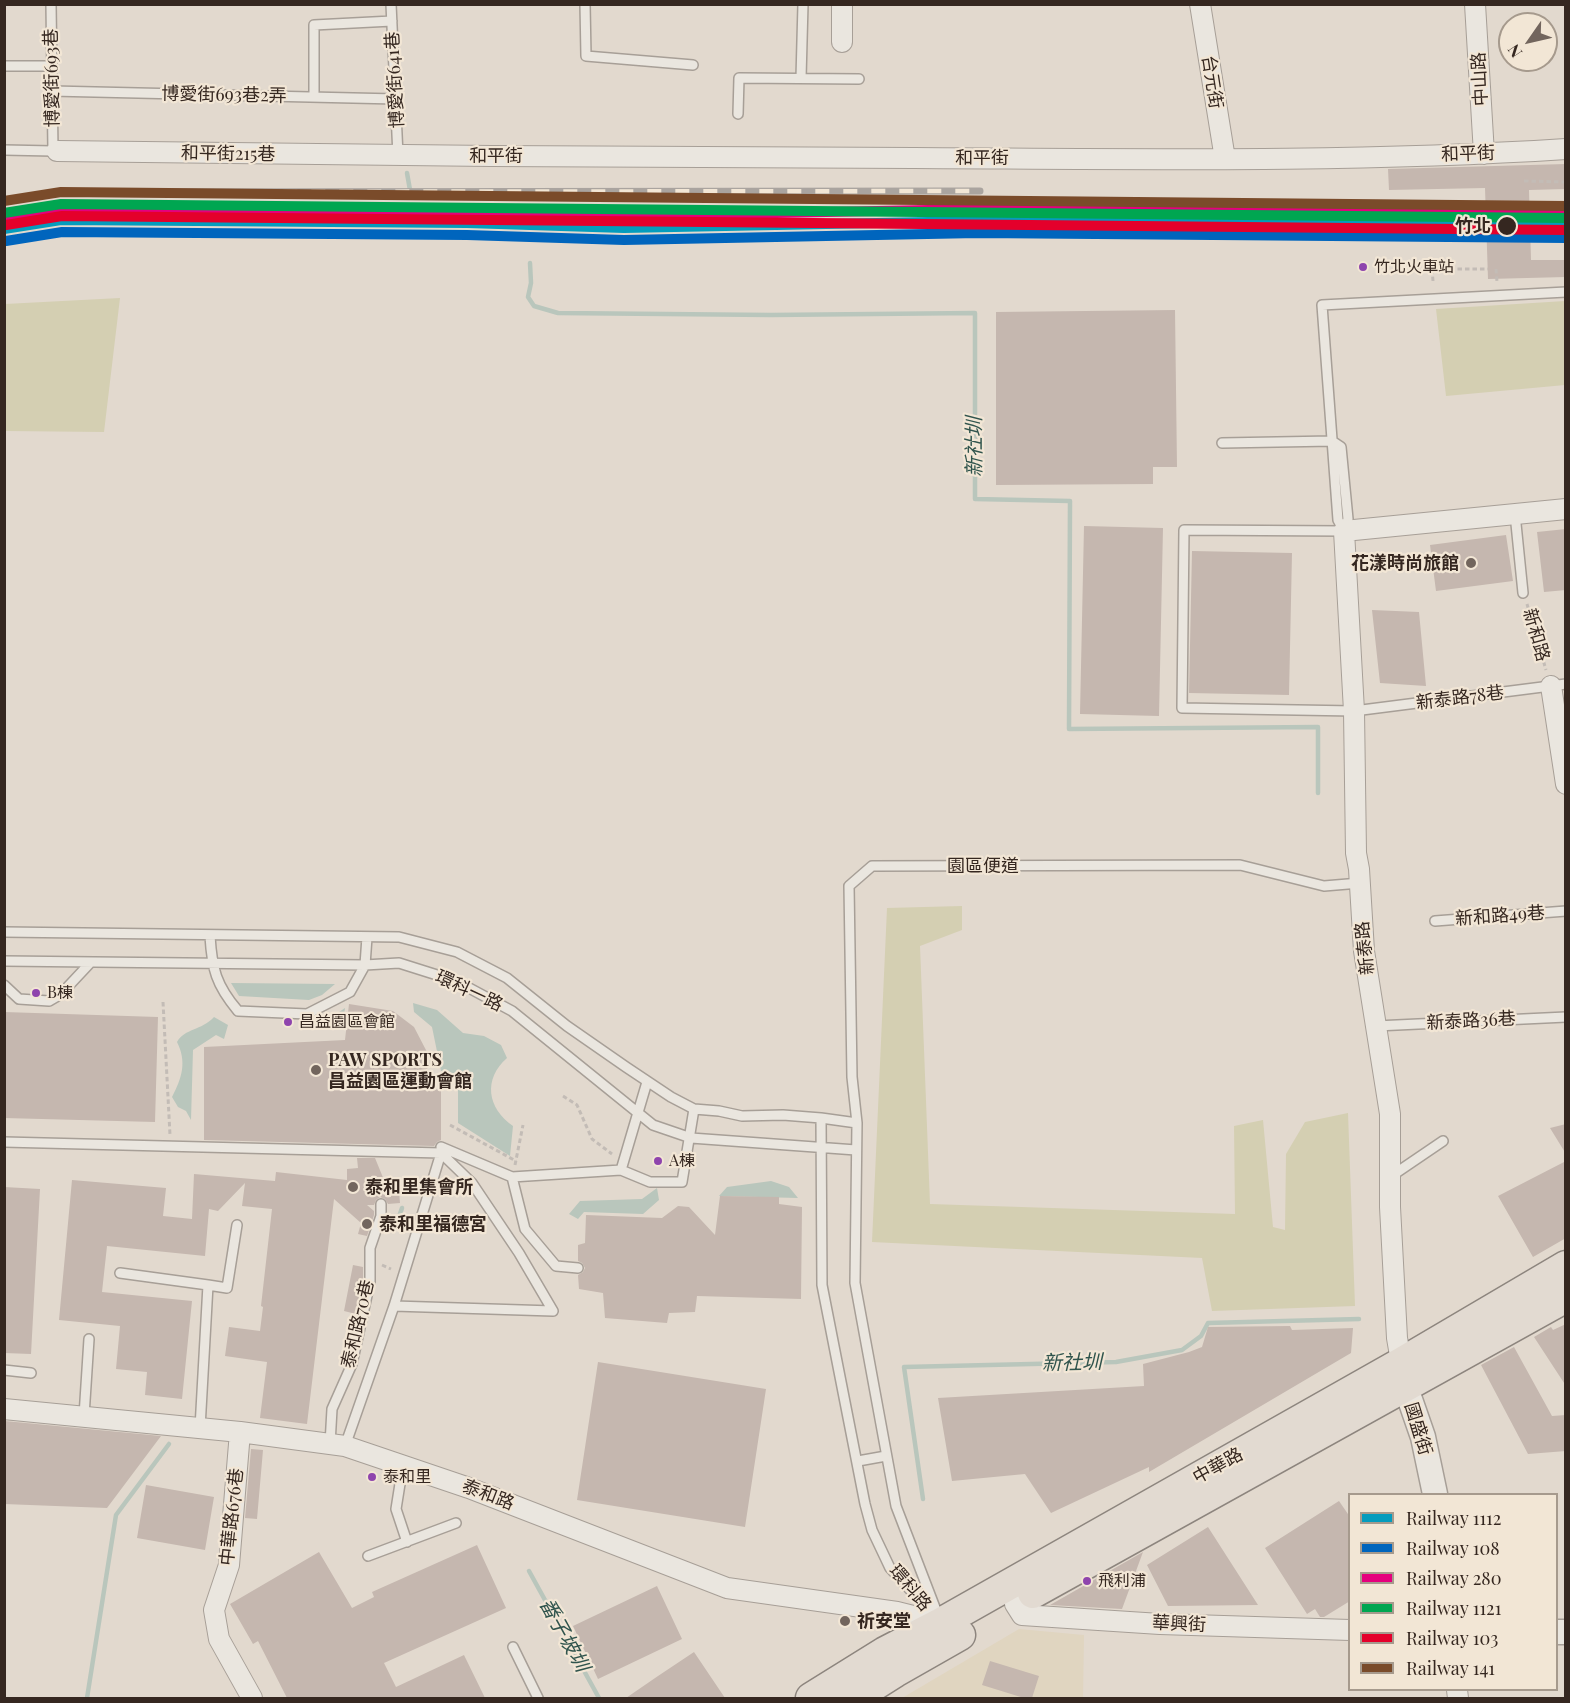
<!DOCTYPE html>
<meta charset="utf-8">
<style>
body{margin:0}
#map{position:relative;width:1570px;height:1703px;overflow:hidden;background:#e2d9ce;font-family:"Playfair Display",serif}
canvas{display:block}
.frame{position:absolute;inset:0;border:6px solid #352720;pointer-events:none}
.legend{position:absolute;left:1348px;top:1493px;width:210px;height:198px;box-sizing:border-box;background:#f2e6d5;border:2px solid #a69a8d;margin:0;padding:8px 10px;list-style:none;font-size:18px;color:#352720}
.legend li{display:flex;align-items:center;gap:12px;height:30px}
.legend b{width:30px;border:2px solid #a69a8d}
.north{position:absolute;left:1498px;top:12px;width:60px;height:60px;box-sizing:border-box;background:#f2e6d5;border:2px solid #a69a8d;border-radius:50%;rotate:236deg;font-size:16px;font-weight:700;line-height:24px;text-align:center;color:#352720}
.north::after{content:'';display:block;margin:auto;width:21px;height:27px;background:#72655d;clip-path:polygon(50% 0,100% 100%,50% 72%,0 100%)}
</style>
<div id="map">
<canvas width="1570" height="1703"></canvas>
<div class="frame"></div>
<ul class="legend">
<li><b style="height:8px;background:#059cbd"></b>Railway 1112</li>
<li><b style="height:8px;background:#0065bd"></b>Railway 108</li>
<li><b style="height:8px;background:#e5007d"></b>Railway 280</li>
<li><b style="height:8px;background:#00a651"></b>Railway 1121</li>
<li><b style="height:8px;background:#e4002b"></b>Railway 103</li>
<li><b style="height:8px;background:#7a4b2a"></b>Railway 141</li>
</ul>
<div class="north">N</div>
</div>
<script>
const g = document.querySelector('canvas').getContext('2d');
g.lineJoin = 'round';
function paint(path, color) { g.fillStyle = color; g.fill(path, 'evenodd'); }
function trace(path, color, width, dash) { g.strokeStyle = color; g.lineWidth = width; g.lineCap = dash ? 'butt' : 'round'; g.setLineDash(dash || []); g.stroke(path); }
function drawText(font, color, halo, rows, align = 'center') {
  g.font = font + ' "Playfair Display","Noto Sans TC",serif'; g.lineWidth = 4.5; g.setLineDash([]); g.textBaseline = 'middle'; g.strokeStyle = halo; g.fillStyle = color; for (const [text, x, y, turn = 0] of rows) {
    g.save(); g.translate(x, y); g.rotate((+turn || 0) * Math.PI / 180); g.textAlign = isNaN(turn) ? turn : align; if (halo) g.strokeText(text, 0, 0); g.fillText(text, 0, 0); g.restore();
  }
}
paint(new Path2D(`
 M1019,1629L1084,1635L1083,1698H902Z`), '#e0d5c0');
paint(new Path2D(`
 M120,298L104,432L5,431V304Z
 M1565,301V385L1446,396L1436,309Z
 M962,906V930L920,946L930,1204L1235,1214L1234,1126L1263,1120L1273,1227L1285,1230L1286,1154L1305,1122L1348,1113L1355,1306L1212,1311L1202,1258L872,1242L887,908Z`), '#d4cfb2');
paint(new Path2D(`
 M231,983L335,984L322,995L309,1000L239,996Z
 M413,1003L437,1010L463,1033L484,1036L501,1045L507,1058C483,1079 487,1108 513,1126L510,1156L458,1123V1076L441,1071L432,1027L414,1012Z
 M345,1008L342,1030L303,1029V1026C320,1024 331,1018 345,1008Z
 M214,1017L228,1025L224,1039L216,1035L193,1050L191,1120L186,1111L178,1107L172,1097C182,1078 187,1062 177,1042C185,1028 201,1031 214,1017Z
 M771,1181L789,1187L798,1198L719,1196L727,1187Z
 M657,1188L659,1200L643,1214L584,1212L578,1219L569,1214L580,1201L642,1199Z`), '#b9c6bc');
trace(new Path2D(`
 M407,173L410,190
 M530,263L531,283L528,297L534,306L558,313L771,315L975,313V499L1070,501L1069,729L1318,727V793
 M397,1223L402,1208
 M923,1499L904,1367L1116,1362L1182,1350L1201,1336L1208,1323L1359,1319
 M529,1571L599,1698
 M87,1698L116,1515L169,1444`), '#b9c6bc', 4.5);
paint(new Path2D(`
 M1566,164V189L1529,190L1531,260H1566V277L1488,279L1485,188L1389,190L1388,169Z
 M1175,310L1177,467H1153V484L996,485V312Z
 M1084,526L1163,528L1159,716L1080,714Z
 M1566,529V590L1544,592L1537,532Z
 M1506,535L1513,581L1436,591L1430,545Z
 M1192,551L1292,553L1289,695L1189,693Z
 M1372,610L1419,612L1426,686L1380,683Z
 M349,1004L393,1011L414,1027L427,1052L428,1090L441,1089V1140L437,1142L434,1146L204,1140V1047L345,1040Z
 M4,1012L158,1017L155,1122L4,1118Z
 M1566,1124V1154L1550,1128Z
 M357,1158H375L384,1180L398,1179L400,1203L388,1204L385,1199L380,1197L376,1200L374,1205H367L374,1211V1215L367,1236L358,1234L361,1223L334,1199L307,1424L260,1418L267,1362L225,1356L229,1327L260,1331L263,1307L261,1306L272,1209L242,1206L245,1183L218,1211L209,1209L205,1256L107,1246L102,1292L192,1301L182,1399L145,1395L147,1372L116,1369L120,1326L59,1320L72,1180L166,1188L163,1216L192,1219L194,1174L275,1181L276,1172L347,1180V1169L358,1168Z
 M1566,1161V1238L1533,1257L1498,1196Z
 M4,1187L40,1189L31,1354L4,1353Z
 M720,1196L779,1197V1204L802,1207L801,1299L697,1296L695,1312L669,1313L667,1323L605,1318L603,1293L579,1289L578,1275L583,1272L585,1268L582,1263L578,1261V1245L585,1243L586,1215L662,1218L678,1206L689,1207L715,1235Z
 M353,1265L363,1267V1281L356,1314L344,1311Z
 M1566,1324V1386L1534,1337L1551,1327L1553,1330Z
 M1290,1326L1292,1330L1353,1328L1351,1353L1149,1472V1467L1051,1513L1025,1474L952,1481L938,1398L1144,1386L1143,1364L1189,1352L1202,1347L1208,1327Z
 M1514,1347L1552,1416L1566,1415V1451L1528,1454L1481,1365Z
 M598,1362L766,1389L745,1527L577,1500Z
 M5,1421L161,1436L107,1508L4,1504Z
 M251,1449L263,1450L257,1519L245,1518Z
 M146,1485L214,1497L205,1550L137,1538Z
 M1339,1501L1350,1517V1601L1324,1617H1320L1315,1609L1307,1614L1265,1548Z
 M1208,1527L1258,1605L1168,1606L1147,1565Z
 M477,1545L506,1608L384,1663L396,1687L464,1655L485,1698H287L258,1641L253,1644L230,1604L319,1552L352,1608L374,1597L372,1592Z
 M1143,1552L1122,1609L1050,1605Z
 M657,1586L682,1639L598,1679L573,1626Z
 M694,1652L725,1698H626L658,1676Z
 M990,1661L1039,1676L1032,1698H1024L982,1685Z`), '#c5b7af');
const service = new Path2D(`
 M391,4L398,156
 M585,4L586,56L693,65
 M4,66H52
 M801,78L803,4
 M52,91L396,99
 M314,97V25L392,21
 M738,114L739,78L859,79
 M4,150L53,151L51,4
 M1332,441L1341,447L1348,519L1344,531
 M1222,443L1332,441
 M1515,514L1523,593
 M1344,531L1184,530L1182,708L1354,711L1566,684
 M1344,531L1338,520L1322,305L1566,292
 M1435,921L1566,911
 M4,932L399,937L457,952L507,978L567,1026L626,1067L671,1097L694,1109L719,1111L742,1116L783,1115L821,1118L857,1123
 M210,936C212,969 216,985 238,1011L307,1014L350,992L365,965L367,937
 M4,961L365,965L399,963L456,981L512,1011L653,1125L691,1138L856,1150
 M4,985L19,999L49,1001L61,994L91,962
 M1376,1026L1566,1017
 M647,1082L621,1170L650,1182H682L694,1109
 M821,1118L822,1285L865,1504L872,1530L890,1568L935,1617
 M4,1142L441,1153L472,1183L519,1253L553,1311L394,1306
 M441,1147L512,1177L621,1170
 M512,1177L525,1229L556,1266L578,1268
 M1390,1177L1443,1141
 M120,1273L208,1285L200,1428
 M208,1285L227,1288L237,1225
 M4,1370L31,1373
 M84,1416L89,1339
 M330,1444L332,1409L352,1364L370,1282V1248L381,1216V1204
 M345,1446L394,1306L441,1153
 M858,1461L886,1456
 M403,1465L396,1509L407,1542
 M368,1556L456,1523
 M939,1618L896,1506L855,1283L857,1123L852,1077L849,886L872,866L1240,865L1324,886L1360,883
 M513,1647L538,1698`);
const minor = new Path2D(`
 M842,4V42
 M1200,4L1225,159
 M1475,4L1484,154
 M57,151C343,156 628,157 914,158C1131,159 1349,163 1566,149
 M1551,686L1566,784
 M1403,1373L1397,1338L1390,1207V1114L1364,951L1359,869L1356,853L1354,711L1344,531L1566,509
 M4,1409L240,1432L345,1446L469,1488L727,1588L897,1612L941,1623L942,1625
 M240,1432L229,1565L214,1610L219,1639L252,1698
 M1015,1604L1022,1615L1160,1624L1350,1630
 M1457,1690L1458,1698`);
const tertiary = new Path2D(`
 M1406,1388L1423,1437L1435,1494
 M1556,1632H1566`);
const primary = new Path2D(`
 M1033,1593L1566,1297
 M811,1698L885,1652L941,1623L1401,1363L1566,1266
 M854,1698L895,1672L960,1635`);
trace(service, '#a79f97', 12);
trace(minor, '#a79f97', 22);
trace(tertiary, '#a79f97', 27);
trace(primary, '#8d857e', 33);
trace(new Path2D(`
 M1524,181L1566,182
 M1455,210L1494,211V240L1455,239
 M1494,227L1516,228
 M1496,269L1497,282
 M1433,281L1432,269H1488
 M1527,604L1546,670
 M163,1002L170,1135
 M563,1096L577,1105L592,1139L612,1154
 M450,1125L516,1161
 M515,1165L523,1125
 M382,1265L391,1269`), '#c3bcb6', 3, [4.5, 3]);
trace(service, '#eae6df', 9);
trace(minor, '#eae6df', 20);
trace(tertiary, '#eae6df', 24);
trace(primary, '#e2dad1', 30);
const rail = new Path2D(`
 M4,201L63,192L980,191`);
trace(rail, '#aaa49f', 7);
trace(rail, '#f2e6d5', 4.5, [14]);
trace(new Path2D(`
 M4,229L61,220L467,223L624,228L978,221L1566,226`), '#059cbd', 10);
trace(new Path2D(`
 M6,241L62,232L467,235L624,240L978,233L1566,238`), '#0065bd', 10);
trace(new Path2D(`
 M4,217L61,208L467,211L624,216L978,209L1566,214`), '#e5007d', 10);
trace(new Path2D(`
 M4,213L61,204L1566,218`), '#00a651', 10);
trace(new Path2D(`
 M6,225L62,216L1566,230`), '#e4002b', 10);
trace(new Path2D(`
 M4,201L61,192L1566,206`), '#7a4b2a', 10);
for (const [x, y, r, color] of [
 [1507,226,10,"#352720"],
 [1363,267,5,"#8e44ad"],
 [1471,563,6,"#72655d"],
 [36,993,5,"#8e44ad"],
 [288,1022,5,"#8e44ad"],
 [316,1070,6,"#72655d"],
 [658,1161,5,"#8e44ad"],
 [353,1187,6,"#72655d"],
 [367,1224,6,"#72655d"],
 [372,1477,5,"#8e44ad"],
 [1087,1581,5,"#8e44ad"],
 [845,1621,6,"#72655d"]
]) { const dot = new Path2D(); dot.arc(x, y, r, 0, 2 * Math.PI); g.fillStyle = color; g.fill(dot); trace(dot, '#f2e6d5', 2); }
drawText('16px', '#352720', '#f2e6d5', [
 ["竹北火車站",1374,267],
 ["B棟",47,993],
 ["昌益園區會館",299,1022],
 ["A棟",669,1161],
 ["泰和里",383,1477],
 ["飛利浦",1098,1581]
], 'left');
drawText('18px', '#352720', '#f2e6d5', [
 ["博愛街693巷",52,78,-91],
 ["中山路",1480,79,-93],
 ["博愛街641巷",395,80,-93],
 ["台元街",1212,82,81],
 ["博愛街693巷2弄",224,95,1],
 ["和平街215巷",228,154,1],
 ["和平街",1468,154,-2],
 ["和平街",496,156],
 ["和平街",982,158],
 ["新和路",1536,635,74],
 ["新泰路78巷",1460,698,-7],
 ["園區便道",983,866],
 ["新和路49巷",1500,916,-4],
 ["新泰路",1365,948,-96],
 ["環科一路",469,991,25],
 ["新泰路36巷",1471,1021,-3],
 ["泰和路70巷",358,1324,-77],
 ["國盛街",1418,1429,73],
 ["中華路",1218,1466,-29],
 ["泰和路",488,1495,21],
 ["中華路676巷",232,1517,-84],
 ["環科路",910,1588,50],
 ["華興街",1179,1624,3]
]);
drawText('bold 18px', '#352720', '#f2e6d5', [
 ["竹北",1491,226]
], 'right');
drawText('bold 18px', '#352720', '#f2e6d5', [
 ["花漾時尚旅館",1459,563,"right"],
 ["PAW SPORTS",328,1060],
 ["昌益園區運動會館",328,1081],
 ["泰和里集會所",365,1187],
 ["泰和里福德宮",379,1224],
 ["祈安堂",857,1621]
], 'left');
drawText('italic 20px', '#30544d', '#f2e6d5', [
 ["新社圳",975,447,-90],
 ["新社圳",1072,1363,-1],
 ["番子坡圳",564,1635,61]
]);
</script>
